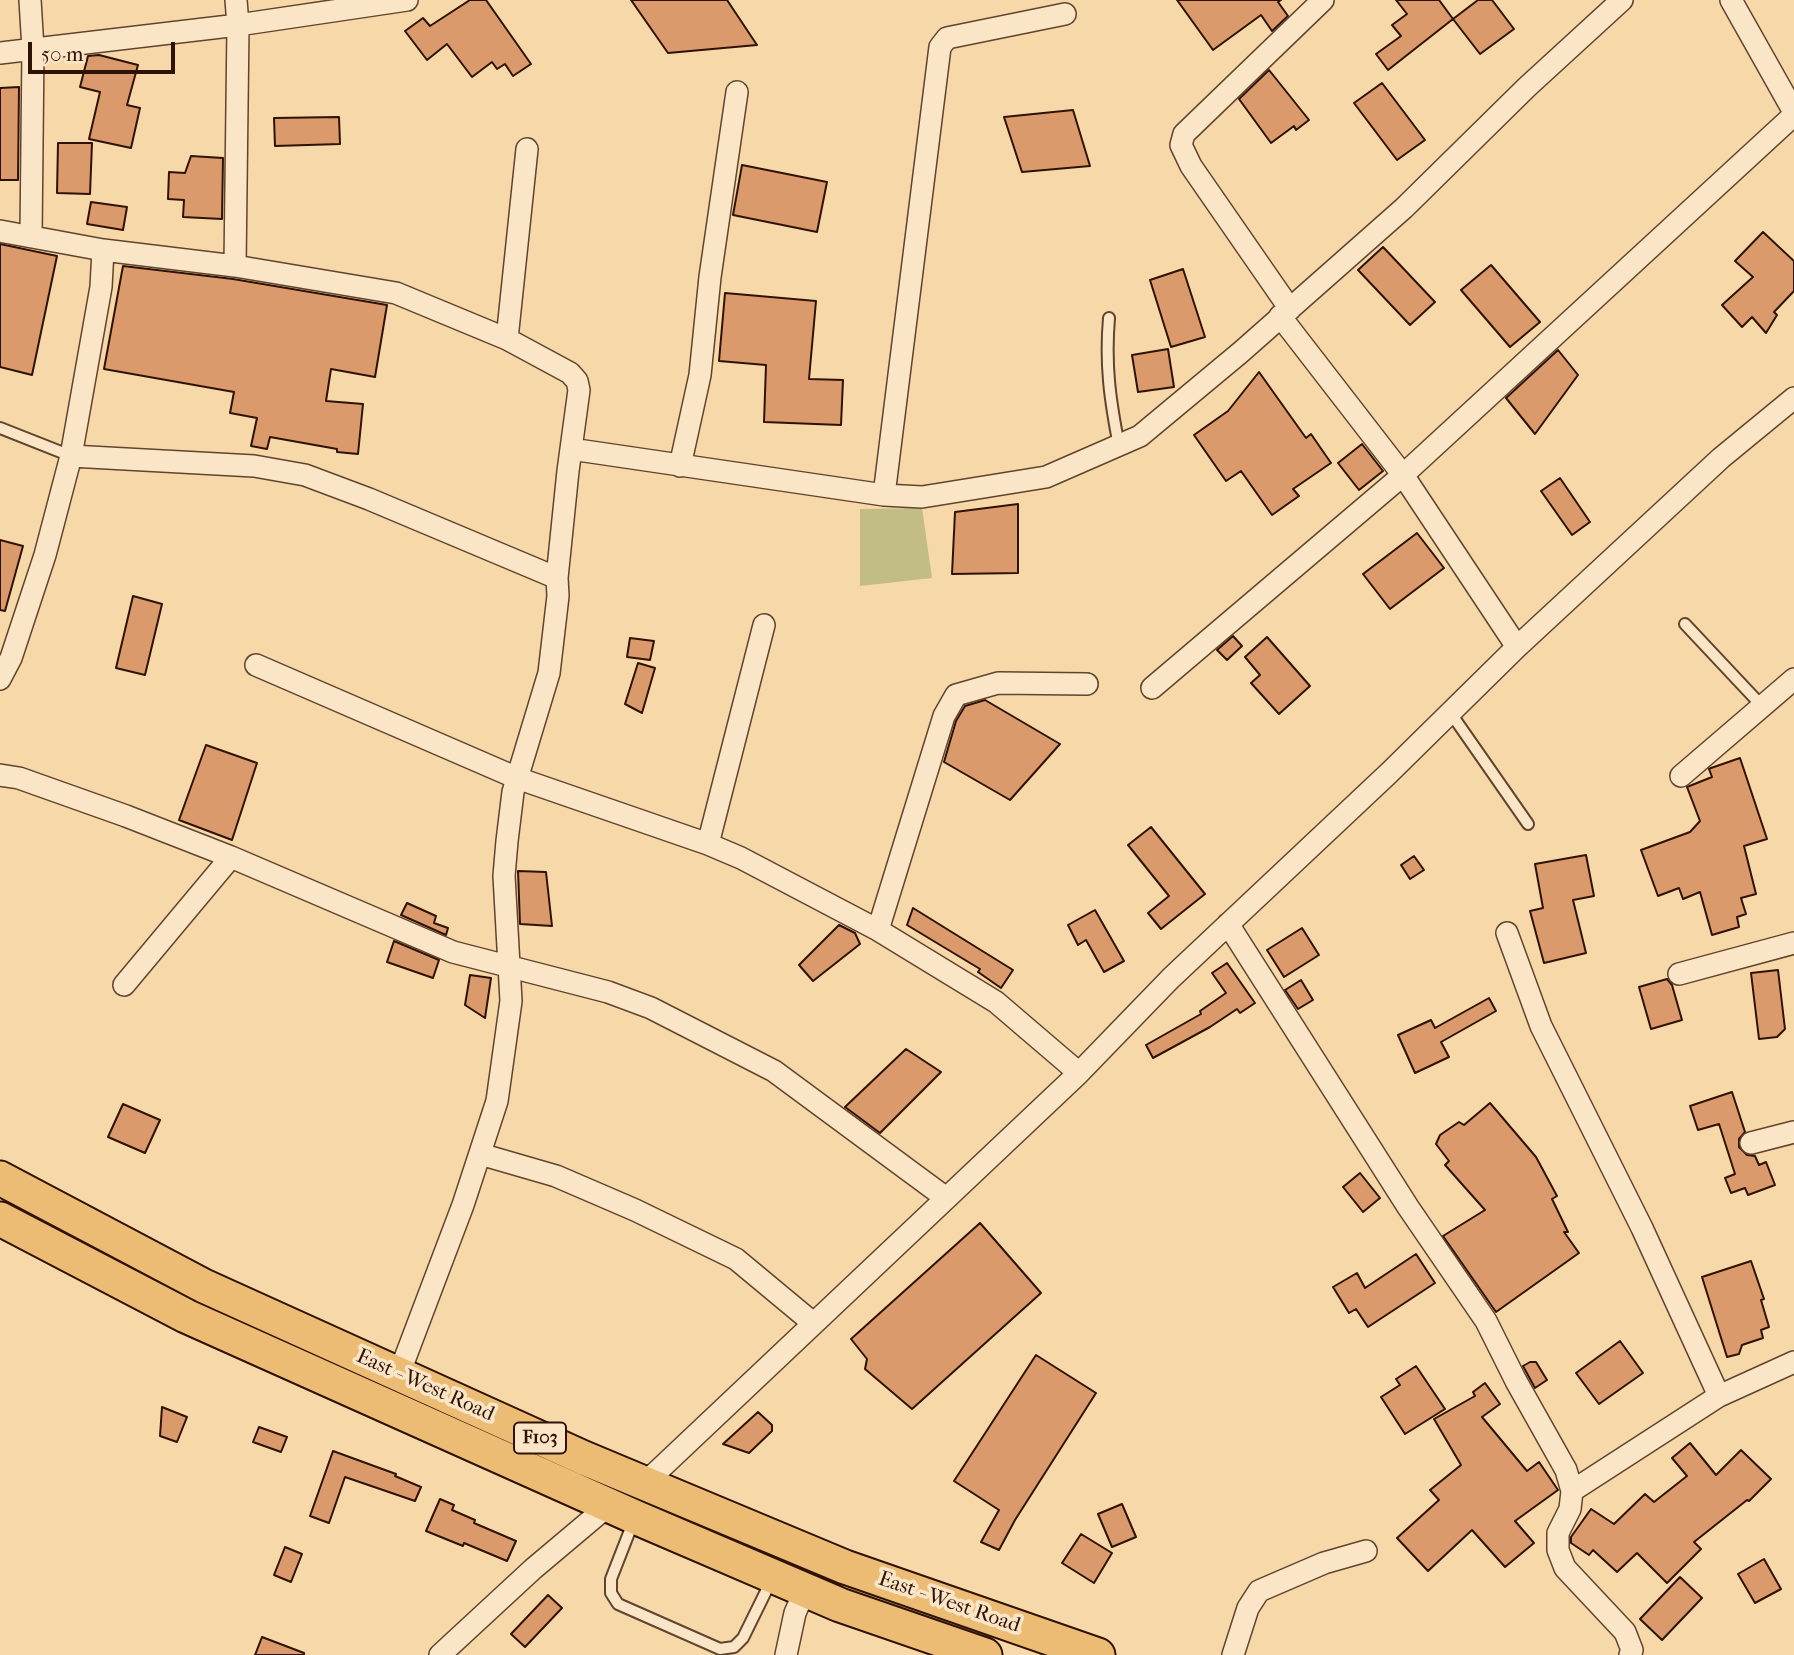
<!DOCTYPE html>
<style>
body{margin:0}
#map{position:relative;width:1794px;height:1655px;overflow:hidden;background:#f7d8a9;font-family:"IM FELL French Canon",serif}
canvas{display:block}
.scale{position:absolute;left:28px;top:42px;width:147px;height:32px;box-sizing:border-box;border:4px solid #2e1204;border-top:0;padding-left:9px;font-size:21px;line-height:24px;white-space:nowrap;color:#2e1204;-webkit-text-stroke:5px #fae6c7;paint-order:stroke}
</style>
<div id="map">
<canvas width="1794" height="1655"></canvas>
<div class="scale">50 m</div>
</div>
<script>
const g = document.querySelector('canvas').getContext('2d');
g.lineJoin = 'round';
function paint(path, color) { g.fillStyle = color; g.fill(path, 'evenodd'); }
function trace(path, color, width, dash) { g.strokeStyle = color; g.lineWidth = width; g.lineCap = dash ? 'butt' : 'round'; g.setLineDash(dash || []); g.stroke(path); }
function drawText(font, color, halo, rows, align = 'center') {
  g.font = font + ' "IM FELL French Canon",serif'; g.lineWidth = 7; g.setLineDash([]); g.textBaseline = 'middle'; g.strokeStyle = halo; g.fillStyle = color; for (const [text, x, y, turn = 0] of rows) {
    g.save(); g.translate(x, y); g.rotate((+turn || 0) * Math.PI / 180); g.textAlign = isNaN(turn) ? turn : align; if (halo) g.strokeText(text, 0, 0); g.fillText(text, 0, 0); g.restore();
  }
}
paint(new Path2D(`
 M922,508L932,578L860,586V509Z`), '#c2bd85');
const building = new Path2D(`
 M470,0H486L531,64L513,76L505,64L497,69L492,62L472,77L447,44L427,60L405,31L423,18L430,26Z
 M631,0H727L757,45L668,53Z
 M1177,0H1281L1278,2L1288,16L1272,31L1261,15L1213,50Z
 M1396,0H1439L1453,19L1388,70L1376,54L1401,36L1392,25L1407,14Z
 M1478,0H1492L1514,29L1480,54L1453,19Z
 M99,55L138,65L127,105L140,108L131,148L89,139L100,92L80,87L88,56Z
 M1269,70L1309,120L1296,130L1294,126L1271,143L1239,99Z
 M1382,83L1425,140L1397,160L1354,103Z
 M19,87L18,180H0V88Z
 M1073,110L1090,166L1022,172L1004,117Z
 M339,117L340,144L275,146L274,118Z
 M58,143H92L90,194L57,193Z
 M191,156L223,158L222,219L183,217L184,200L168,199L169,172L185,173Z
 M742,165L827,182L817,232L733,215Z
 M91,202L127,207L123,230L87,224Z
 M1763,232L1794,261V291L1774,312L1777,315L1766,333L1752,317L1742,327L1722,305L1753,277L1735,261Z
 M0,244L57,256L32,375L0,367Z
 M1383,247L1435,302L1410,325L1358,270Z
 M1491,265L1540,322L1510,347L1461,290Z
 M123,266L233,279L387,305L375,377L331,369L326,401L363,404L358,454L337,452V449L270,437L267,449L251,446L257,418L230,413L234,392L104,369Z
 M1183,269L1205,337L1171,347L1150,280Z
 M725,293L816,301L809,379L843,380L841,425L764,422L766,365L719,361Z
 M1168,349L1174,387L1138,392L1132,355Z
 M1558,350L1578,375L1535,434L1506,398Z
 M1259,372L1306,438L1311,434L1331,463L1293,489L1299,496L1272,515L1241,471L1226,481L1194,435L1228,411Z
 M1362,444L1383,471L1359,490L1338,463Z
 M1560,478L1590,522L1572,535L1541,491Z
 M1018,504V573L952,574L955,512Z
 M1417,533L1444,568L1390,609L1363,574Z
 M0,540L23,546L5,611L0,610Z
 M133,596L162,604L145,675L116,668Z
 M1233,636L1242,646L1227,660L1217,650Z
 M1267,637L1310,686L1279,714L1251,683L1260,675L1245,657Z
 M630,638L654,641L650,660L627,657Z
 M638,663L655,668L642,713L625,704Z
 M985,700L1060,744L1010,800L944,762L956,721L965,706Z
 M206,745L257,763L232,840L179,820Z
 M1740,758L1767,839L1744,846L1756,894L1741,898L1746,914L1737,917L1739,927L1712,935L1700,892L1683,899L1679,888L1658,896L1641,850L1690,832L1700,821L1687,787L1712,777L1709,769L1711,768Z
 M1151,827L1205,894L1161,929L1148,913L1169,896L1128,845Z
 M1586,855L1594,896L1573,900L1586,953L1544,963L1530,911L1543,908L1535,864Z
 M1414,856L1424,870L1410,879L1401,865Z
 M518,871L546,872L552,926L520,924Z
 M407,903L436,916L434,923L448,928L446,935L401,915Z
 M913,908L1013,970L1001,988L978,972L980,969L907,925Z
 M1095,910L1124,961L1104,972L1086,940L1078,945L1068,925Z
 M839,925L855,933L860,944L813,981L799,965Z
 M1302,928L1319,955L1284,977L1267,950Z
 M394,941L439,960L433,978L387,962Z
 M1227,963L1255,1003L1240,1013L1237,1009L1210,1027L1153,1058L1146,1045L1201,1014L1200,1011L1226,993L1212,973Z
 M1778,970L1785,1029L1777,1037L1759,1039L1751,973Z
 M470,975L491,978L485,1018L465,1005Z
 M1667,979L1672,985L1682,1020L1651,1029L1639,987Z
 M1301,980L1313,1000L1298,1009L1285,990Z
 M1489,998L1496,1011L1441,1042L1449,1057L1415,1073L1398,1035L1431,1020L1435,1028Z
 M906,1049L941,1072L880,1133L845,1107Z
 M1732,1092L1745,1132L1739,1139V1147L1747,1155L1755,1156L1759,1165L1766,1162L1775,1185L1748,1195L1745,1188L1731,1193L1725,1178L1735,1174L1719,1124L1698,1130L1690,1106Z
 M1490,1103L1536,1157L1557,1196L1552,1199L1568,1232H1564L1579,1253L1496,1312L1443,1236L1485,1210L1445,1165L1449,1161L1436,1144L1440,1135L1459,1122L1464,1125Z
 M123,1104L160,1120L145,1153L108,1137Z
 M1360,1173L1380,1198L1363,1212L1343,1187Z
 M980,1223L1041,1293L912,1409L865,1369L867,1359L851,1339Z
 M1416,1254L1435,1283L1368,1327L1356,1309L1349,1313L1333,1287L1357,1273L1365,1288Z
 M1751,1261L1764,1299L1761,1300L1769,1327L1761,1330L1763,1338L1742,1345L1739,1354L1727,1357L1702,1277Z
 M1620,1341L1643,1373L1599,1404L1576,1373Z
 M1036,1355L1096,1393L1015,1520L999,1550L981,1542L999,1510L954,1481Z
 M1530,1362H1536L1547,1380L1535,1388L1523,1366Z
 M1416,1366L1445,1409L1405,1434L1381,1397L1400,1385L1396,1379Z
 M1485,1383L1500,1404L1482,1417L1527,1471L1539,1462L1558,1490L1515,1521L1534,1543L1505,1567L1472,1530L1428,1571L1397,1538L1439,1500L1430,1490L1461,1465L1434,1419L1475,1396L1473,1392Z
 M162,1407L187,1417L177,1442L160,1436Z
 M758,1412L772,1425V1431L749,1453L723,1444Z
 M259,1427L287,1437L281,1452L253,1442Z
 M1690,1443L1716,1475L1741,1450L1771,1479L1749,1501L1747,1500L1694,1542L1701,1549L1667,1583L1637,1553L1617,1572L1593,1550L1589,1555L1571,1543V1537L1591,1509L1614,1524L1645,1494L1654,1502L1687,1476L1672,1458Z
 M333,1451L396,1474L395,1476L421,1487L415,1501L345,1477L329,1523L310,1516Z
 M440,1499L454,1505L452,1510L475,1520L474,1523L516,1541L507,1561L464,1543L463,1546L426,1531Z
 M1122,1504L1136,1537L1112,1547L1098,1514Z
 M1081,1534L1112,1553L1094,1583L1062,1563Z
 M285,1547L302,1554L291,1582L274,1575Z
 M1764,1559L1781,1589L1755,1603L1738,1574Z
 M1680,1577L1702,1598L1662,1640L1640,1619Z
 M548,1595L562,1608L525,1647L511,1634Z
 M262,1637L304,1653V1655H255Z`);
paint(building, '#db9a6b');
trace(building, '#2e1204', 2);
const lane = new Path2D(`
 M1109,318C1105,365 1110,400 1119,446
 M0,428L71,456
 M1685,624L1762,706
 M1450,712L1528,824
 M634,1520L611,1579V1593L618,1604L720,1649L734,1647L743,1638L772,1579`);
const street = new Path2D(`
 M30,0L33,49L31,236
 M1731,0L1794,112
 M0,53L238,25L407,0
 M0,231L103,250L235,266L396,293L507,339L570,373L577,381L579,390L568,471L557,578L558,596L549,673L513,792L507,841L504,876L511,1001L497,1101L463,1205L399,1374
 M235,266L238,25L236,0
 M1290,309L1191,166L1181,145L1184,134L1323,0
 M1280,316L1403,475L1517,647
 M507,339L527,149
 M571,449L884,495L922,497L1046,477L1140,436L1241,352L1404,208L1527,87L1622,0
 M71,456L254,466L305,475L369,499L557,578
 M680,466L700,375L710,277L737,92
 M884,495L940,47L947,38L1065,14
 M256,665L517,778L708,844L741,858L878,930L996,1002L1079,1073
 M0,679L11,658L45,555L71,456L101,287L103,250
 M1152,688L1403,475L1794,115
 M0,775L19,778L126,816L231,857L453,952L608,992L651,1008L774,1071L946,1198
 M1681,776L1794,679
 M708,844L764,625
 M1228,924L1408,1207L1486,1321L1516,1381L1566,1470L1572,1491L1570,1509L1558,1533V1550L1565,1568L1625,1632L1632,1650L1630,1655
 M878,930L944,716L956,695L998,683L1087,684
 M1507,933L1541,1026L1642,1228L1719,1396
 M1679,974L1794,943
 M124,985L231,857
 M1751,1143L1794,1132
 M480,1154L556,1176L635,1210L736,1259L813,1323
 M645,1483L1079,1073L1171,978L1389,773L1517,647L1721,458L1794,398
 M1572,1491L1719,1396L1794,1362
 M440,1655L533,1569L609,1505
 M786,1655L795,1613L806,1588
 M1233,1655L1248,1608L1259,1591L1324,1563L1366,1551`);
const primary = new Path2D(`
 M0,1178L204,1286L584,1458L845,1567L1098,1655
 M0,1219L186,1316L635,1517L840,1605L985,1655`);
trace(lane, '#60442d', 14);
trace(street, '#60442d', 24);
trace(primary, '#2e1204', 37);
trace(lane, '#fae6c7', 10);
trace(street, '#fae6c7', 21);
trace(primary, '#ecbc74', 33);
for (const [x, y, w] of [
 [540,1438,52]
]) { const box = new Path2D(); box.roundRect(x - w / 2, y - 15.5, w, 31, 5); g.fillStyle = '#fae6c7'; g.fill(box); trace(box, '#2e1204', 2); }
drawText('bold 19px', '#2e1204', null, [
 ["F103",540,1438]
]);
drawText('21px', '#2e1204', '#fae6c7', [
 ["East - West Road",425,1386,24],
 ["East - West Road",949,1603,19]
]);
</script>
